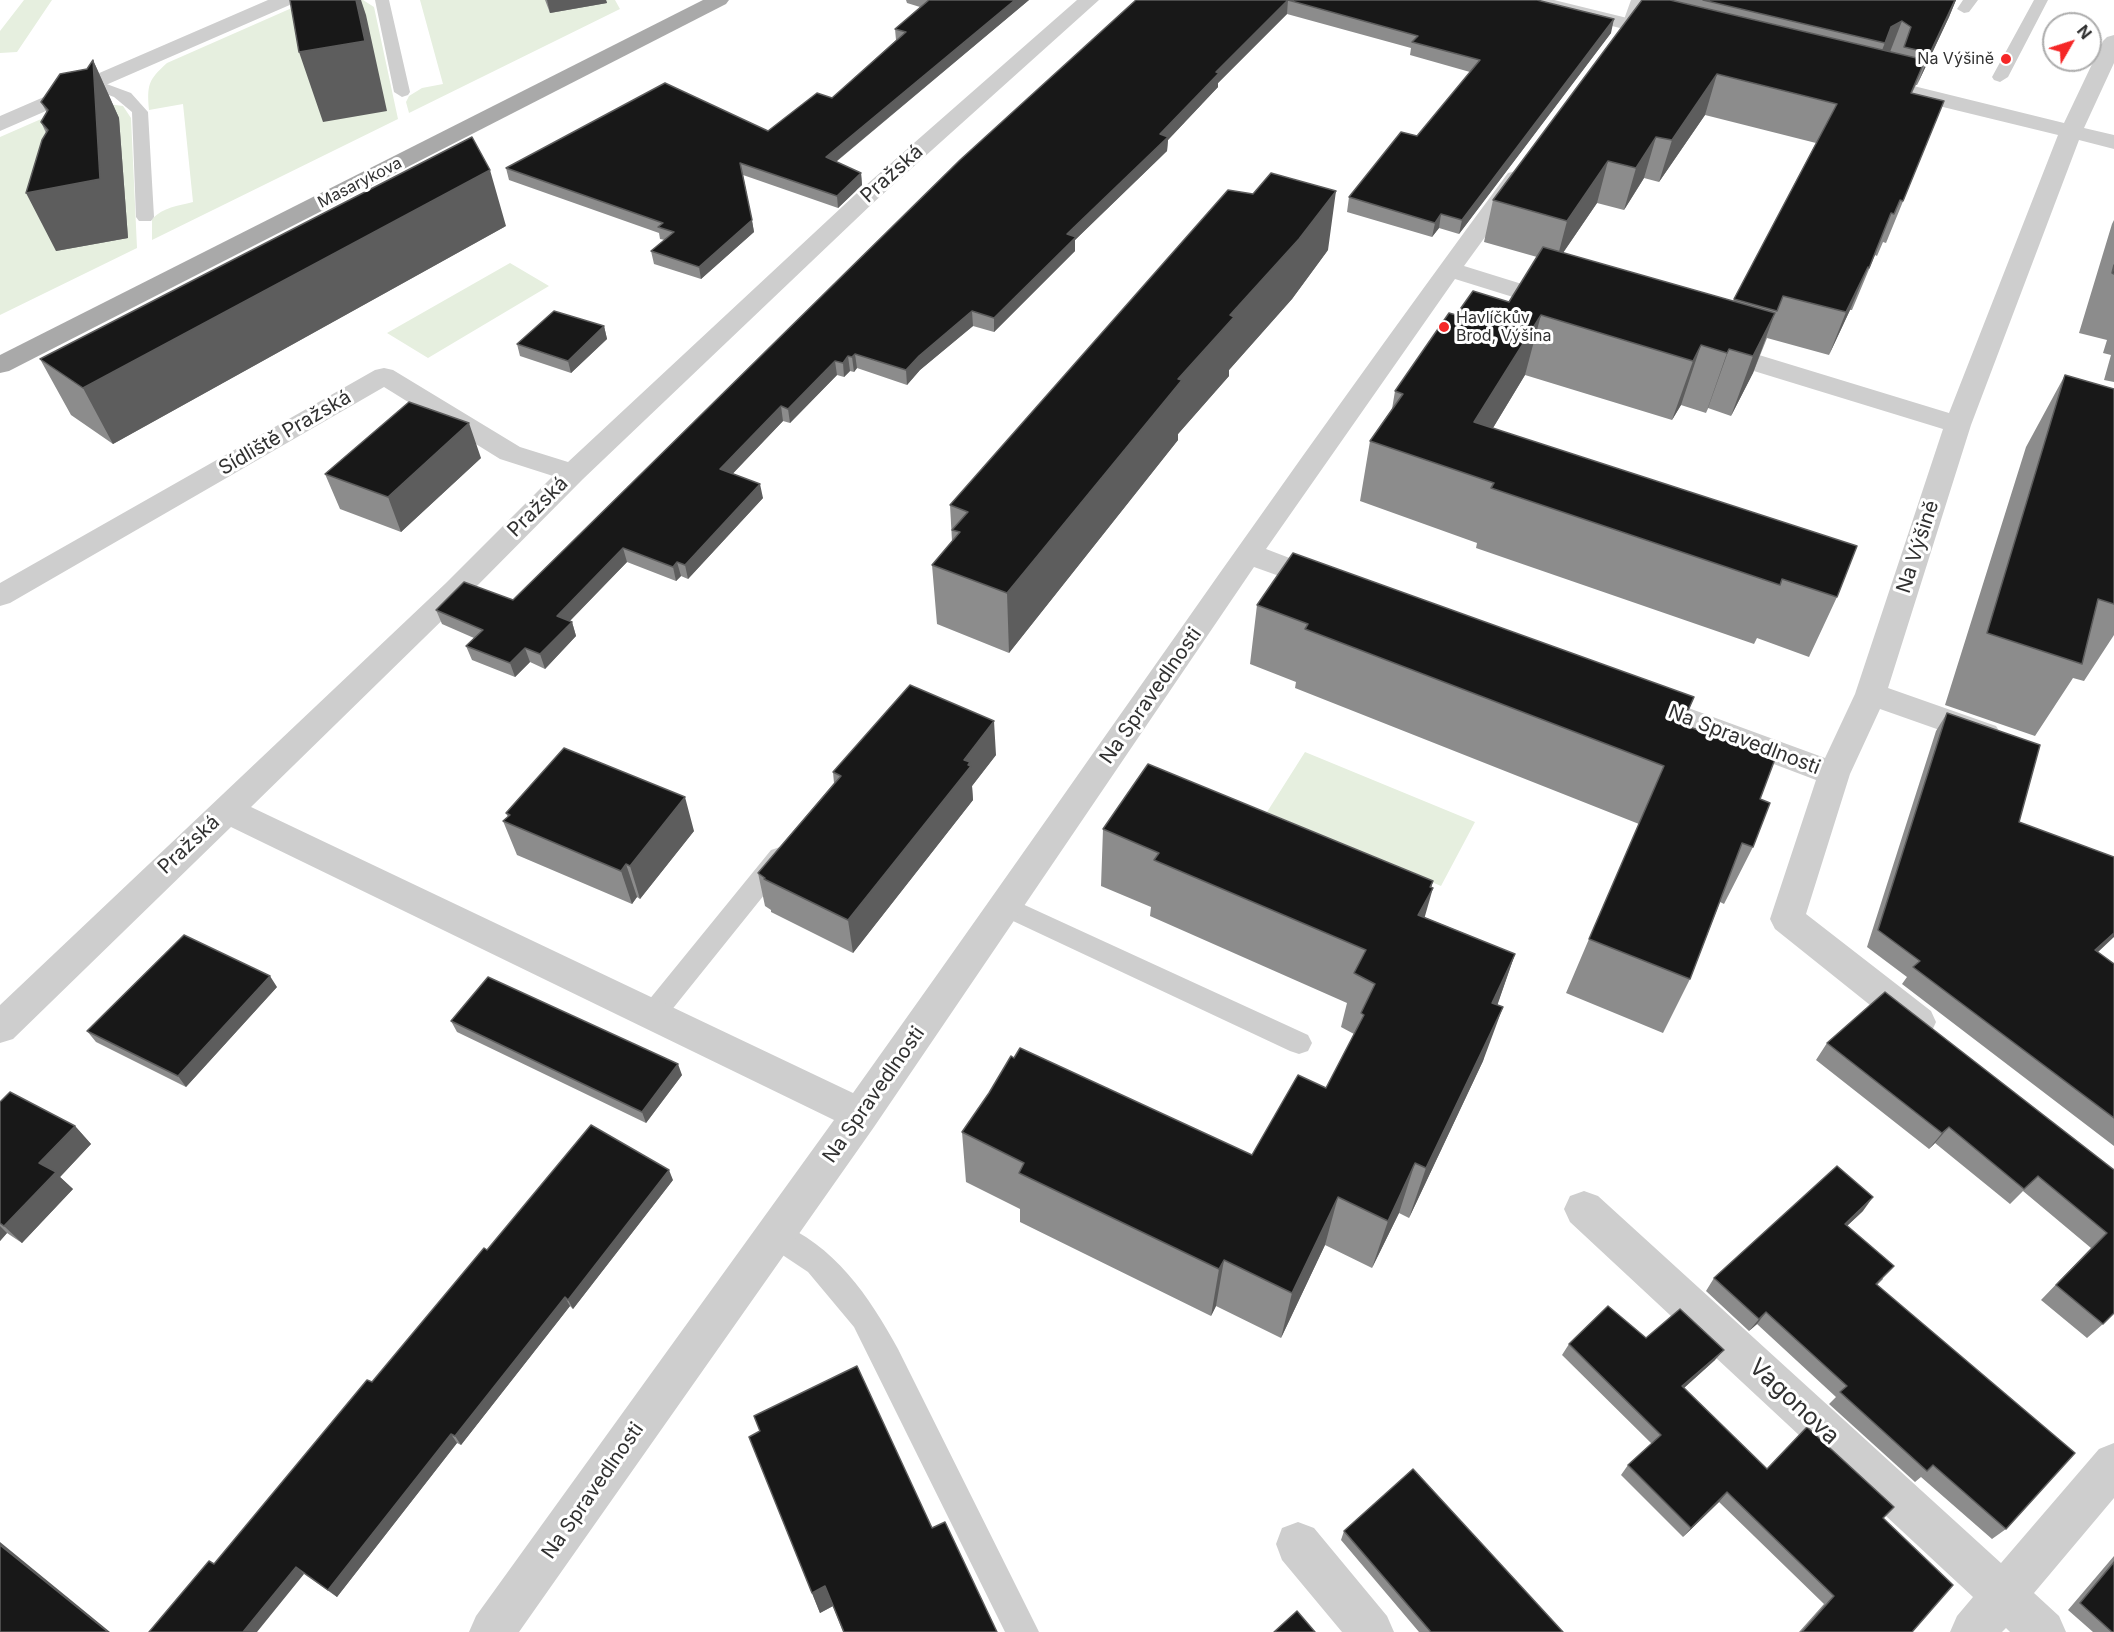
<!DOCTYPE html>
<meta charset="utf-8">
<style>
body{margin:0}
#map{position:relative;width:2114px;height:1632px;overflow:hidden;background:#fff;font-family:Inter,sans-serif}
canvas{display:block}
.north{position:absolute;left:2042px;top:12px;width:60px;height:60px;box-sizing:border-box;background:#fff;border:2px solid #adadad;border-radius:50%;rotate:51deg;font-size:16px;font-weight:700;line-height:24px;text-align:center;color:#313131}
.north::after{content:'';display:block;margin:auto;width:21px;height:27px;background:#f52727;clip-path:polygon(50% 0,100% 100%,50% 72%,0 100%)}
</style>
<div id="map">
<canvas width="2114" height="1632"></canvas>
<div class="north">N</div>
</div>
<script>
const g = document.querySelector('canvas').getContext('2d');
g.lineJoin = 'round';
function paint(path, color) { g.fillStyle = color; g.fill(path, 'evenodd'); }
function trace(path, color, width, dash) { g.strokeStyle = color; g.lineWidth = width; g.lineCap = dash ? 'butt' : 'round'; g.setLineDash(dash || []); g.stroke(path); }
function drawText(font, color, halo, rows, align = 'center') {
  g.font = font + ' Inter,sans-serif'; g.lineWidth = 6; g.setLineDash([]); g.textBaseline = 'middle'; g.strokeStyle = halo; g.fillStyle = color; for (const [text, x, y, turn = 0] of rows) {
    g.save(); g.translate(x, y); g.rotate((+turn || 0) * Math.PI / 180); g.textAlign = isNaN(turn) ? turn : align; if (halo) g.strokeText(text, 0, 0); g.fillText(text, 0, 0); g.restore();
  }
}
paint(new Path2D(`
 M24,0H52L17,52L0,53V31Z
 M310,0H363L374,7L398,119L152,240V219C164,207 177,206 193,202L183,104L149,110C147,85 148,80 167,63Z
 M420,0H615L620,9L409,113L406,102L409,96L422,88L443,84Z
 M94,102L123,106L131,118L137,248L0,315V137L64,109Z
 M510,263L549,286L428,358L387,333Z
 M1305,752L1475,822L1441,886L1267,812Z`), '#e6efdf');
paint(new Path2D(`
 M375,0H389L410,92L408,95L402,97L394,92Z
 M1631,0H1645L1638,25L1630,30L1622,25Z
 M1963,0H1978L1969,12L1964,13L1957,9Z
 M2034,0H2048L2008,77L2000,82L1994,80L1992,77Z
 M93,79L131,93L148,112L154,217L151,221H139L136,217L132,112L114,97L87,87L85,84Z
 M780,847L789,850L792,857L789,864L662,1022L653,1025L644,1022L640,1014L644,1006L771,850Z
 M1005,896L1308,1035L1312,1043L1308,1051L1299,1054L1290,1051L996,913L992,906L996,899Z
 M776,1222C834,1244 869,1296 898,1349L1039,1632H1005L854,1327L808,1272L766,1244L762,1235L766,1226Z`), '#cecece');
paint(new Path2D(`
 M268,0H295L292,4L0,131V116Z
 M1077,0H1099L873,203L583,479L466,597L251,807L853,1093C1072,787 1285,474 1508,173L1516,171L1524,173L1528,178L1464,266L1567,298L1571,303L1567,308L1558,311L1455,279L1266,549L1334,575L1339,582L1334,589L1324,592L1254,567L874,1127L519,1632H469L476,1616L834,1120L231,827L13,1039L0,1043V1005L446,583L553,476L500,459L384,387L10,603L0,606V583L375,370L384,368L393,370L520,447L568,462L857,193Z
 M1519,0H1554L1676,30L1679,34L1676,38L1669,40L1522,4Z
 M2114,35V63L2084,128L2114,135V149L2079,140L1971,425L1888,688L1996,726L2001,734L1996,742L1985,746L1880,709L1850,774L1806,914L1931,1011L1936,1022L1931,1033L1918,1037L1905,1033L1775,929L1770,919L1816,780L1631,710L1626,702L1631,694L1642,691L1825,758L1855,694L1943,429L1705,356L1701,350L1705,344L1714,342L1723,344L1949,413L2058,135L1869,89L1866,84L1869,79L1877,77L2064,123L2103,41L2107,37Z
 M1584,1191L1598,1196L2001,1563L2099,1449L2114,1443V1498L2034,1593L2059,1616L2066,1632H2010L2006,1628L2002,1632H1950L1957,1616L1973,1597L1570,1222L1564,1209L1570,1196Z
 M1298,1522L1314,1528L1387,1616L1394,1632H1342L1282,1560L1276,1544L1282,1528Z`), '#cecece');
paint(new Path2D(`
 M703,0H729L726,4L9,371L0,373V355Z`), '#a9a9a9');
paint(new Path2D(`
 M545,0H606L607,3L550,13Z
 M906,0H1029L836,162L861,173L862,185L838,208L743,175L754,232L701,279L654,264L651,251L665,240L660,239L659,233L509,180L506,168L768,131L832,98L896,40L895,29L920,7L907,3Z
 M1136,0H1537L1611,33L1459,234L1439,228L1432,237L1347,212L1349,197L1417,136L1470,72L1410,55L1411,48L1287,14L1218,83V87L1168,140L1167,151L1075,240V251L994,332L973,326L920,370L907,385L857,368L854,372L850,371L844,377L837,375L790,423L783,421L732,474L763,498L688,579L681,576L676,581L627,562L570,621L572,622L576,636L545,669L530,662L515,677L472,660L466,646L474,638L442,624L436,610L513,600Z
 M1642,0H1956L1949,17L1917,85H1916L1912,93L1944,101L1886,243L1883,242L1877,256L1875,255L1852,310H1850L1829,355L1767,338L1753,373L1731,416L1708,408L1706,413L1681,405L1672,420L1525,375L1493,428L1837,597L1809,657L1757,638L1754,644L1476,548L1477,543L1360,501L1370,441L1392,409L1395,391L1456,315L1509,302L1537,257L1484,242L1493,200ZM1705,115L1816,143L1733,301L1563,253L1597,203L1624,210L1644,178L1659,182Z
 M93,60L119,118L128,238L56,251L46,133L41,122L47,113L41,102L87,69Z
 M2114,220V382L2104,380L2111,355L2103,353L2107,340L2079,333L2112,224Z
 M506,226L113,444L71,415L40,359Z
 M1328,250L1292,299L1229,370V376L1178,434V440L1009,653L937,624L932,565L952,541L950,505Z
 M604,326L607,339L571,373L520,356L517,344Z
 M2065,375L2114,389V635L2084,681L2073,678L2035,736L1945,705L2026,447Z
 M481,458L401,532L340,509L325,474Z
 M1257,605L1694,697L1683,724L1760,799L1753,847L1724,904L1720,902L1690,979L1663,1033L1566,993L1589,939L1639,824L1295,688L1296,682L1250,664Z
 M1947,713L2019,822L2098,952L2114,964V1146L1902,984L1907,977L1867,947L1936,731Z
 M996,755L972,786L973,800L853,953L771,912V910L765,906L758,873L834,783L833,772Z
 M506,813L694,831L640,899L637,897L632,904L517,855L503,821L508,817Z
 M1103,829L1433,881L1424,917L1515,954L1497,1005L1483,1061L1409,1218L1399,1213L1372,1268L1325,1245L1281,1338L1216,1306L1211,1316L1020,1222V1209L966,1182L962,1132L1252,1155L1326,1088L1354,1034L1341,1027L1347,1003L1150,916L1151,907L1101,886Z
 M277,987L186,1087L96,1042L87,1031Z
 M451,1021L682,1075L646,1123L457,1032Z
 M1827,1043L2114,1170L2103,1324L2087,1338L2041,1300L2091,1248L2023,1191L2010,1204L1935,1143L1929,1149L1816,1060Z
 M0,1102L75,1126L91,1144L60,1177L73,1189L22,1243L7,1233L0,1241Z
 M673,1180L573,1309L570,1306L461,1445L457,1443L337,1597L304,1574L214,1564L487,1250Z
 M1863,1211L1847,1226L1883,1279L1877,1285L2006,1529L1992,1539L1921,1477L1915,1482L1829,1404L1836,1397L1757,1324L1749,1331L1706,1291L1714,1278Z
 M1646,1338L1715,1360L1684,1388L1767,1469L1883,1518L1912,1632H1799L1824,1604L1719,1502L1683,1537L1621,1475L1628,1465L1652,1444L1562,1355L1569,1344Z
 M749,1437L932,1528L997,1632H843L833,1606L820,1613Z
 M1344,1531L1563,1632H1419L1341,1540Z
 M2114,1556V1632H2093L2068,1610Z`), '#8c8c8c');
paint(new Path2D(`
 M356,0H361L366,15L387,111L323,122L299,52Z
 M547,0H606L607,3L550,13Z
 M1015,0H1029L827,169L826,157Z
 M1288,0L1287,14L1218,83V87L1168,140L1167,151L1075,240V251L994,332V318L1067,234L1160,134L1216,72Z
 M1955,0H1956L1949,17L1917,85L1930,53Z
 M1614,19L1611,33L1459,234L1462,220Z
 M1902,21L1890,52L1879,58L1891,27Z
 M93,60L119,118L128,238L56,251L26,193Z
 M1717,74L1705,115L1659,182L1672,140Z
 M1656,137L1644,178L1624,210L1636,168Z
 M1608,161L1597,203L1556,263L1567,221Z
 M490,170L506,226L113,444L83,388Z
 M861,173L862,185L838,208L837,196Z
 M1336,191L1328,250L1292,299L1229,370V376L1178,434V440L1009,653L1007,593L1178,379L1230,315Z
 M1441,214L1439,228L1432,237L1435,223Z
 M752,220L754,232L701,279L699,267Z
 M1868,267L1850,310L1829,355L1846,312Z
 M972,311L973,326L920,370L907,385L906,370L919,356Z
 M1775,313L1753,373L1731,416L1753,356Z
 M1541,315L1525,375L1465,474L1474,422Z
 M604,326L607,339L571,373L568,361Z
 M1701,345L1681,405L1672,420L1693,361Z
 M1729,349L1708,408L1706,413L1727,353Z
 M855,354L857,368L854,372L852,357Z
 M848,356L850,371L844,377L843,363Z
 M835,361L837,375L790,423L788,409Z
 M781,406L783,421L723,484L720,469Z
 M469,423L481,458L401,532L388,497Z
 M760,484L763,498L688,579L685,565Z
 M623,548L627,562L561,630L557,616Z
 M677,562L681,576L676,581L673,567Z
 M572,622L576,636L545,669L540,654Z
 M525,648L530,662L515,677L510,663Z
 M994,721L996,755L972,786L973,800L853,953L848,920L964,760Z
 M685,797L694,831L640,899L630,866Z
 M626,864L637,897L632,904L621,871Z
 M1433,881L1429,894L1433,888L1417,944L1418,915Z
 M2114,933V937L2081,968L2095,950Z
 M1515,954L1496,1009L1492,1003Z
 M270,976L277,987L186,1087L178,1076Z
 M1503,1007L1483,1061L1409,1218L1426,1168Z
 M678,1064L682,1075L646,1123L642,1112Z
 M75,1126L91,1144L60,1177L73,1189L22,1243L4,1226L39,1163Z
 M1949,1127L1935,1143L1929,1149L1942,1133Z
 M1415,1163L1399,1213L1372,1268L1388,1221Z
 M669,1170L673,1180L573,1309L568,1300Z
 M1338,1197L1325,1245L1281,1338L1292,1293Z
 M1873,1197L1863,1211L1835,1237L1845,1224Z
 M0,1226L7,1233L0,1241Z
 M1224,1260L1216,1306L1211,1316L1219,1269Z
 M565,1297L570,1306L461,1445L455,1436Z
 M1766,1312L1757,1324L1749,1331L1759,1319Z
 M1724,1350L1715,1360L1675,1396L1682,1386Z
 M451,1434L457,1443L337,1597L328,1590Z
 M1727,1492L1719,1502L1683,1537L1691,1528Z
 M0,1542L110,1632H108L0,1545Z
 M296,1567L304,1574L257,1632H243Z
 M825,1586L833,1606L820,1613L812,1593Z`), '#5d5d5d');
const building = new Path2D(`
 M290,0H356L365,41L299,52Z
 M929,0H1015L826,157L861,173L837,196L740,163L752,220L699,267L651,251L674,232L658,227L663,223L506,168L665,83L768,131L817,93L832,98L906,32L895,29Z
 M1136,0H1537L1614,19L1462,220L1441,214L1435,223L1349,197L1401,132L1417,136L1480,60L1412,42L1418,36L1288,0L1216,72L1219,73L1160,134L1168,137L1067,234L1076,237L994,318L972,311L919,356L906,370L855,354L852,357L848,356L843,363L835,361L788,409L781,406L720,469L760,484L685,565L677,562L673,567L623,548L557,616L572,622L540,654L525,648L510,663L466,646L483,630L436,610L464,582L513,600L960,160Z
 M1642,0H1670L1925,60L1911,93L1944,101L1903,201L1900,200L1894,214L1891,213L1869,268L1868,267L1846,312L1783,296L1777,311L1734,299L1837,104L1717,74L1672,140L1656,137L1636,168L1608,161L1567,221L1493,200Z
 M1703,0H1955L1930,53L1904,47L1911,27L1902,21L1891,27L1885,43Z
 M93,60L100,179L26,193L42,140L48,130L41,122L48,110L41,102L60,74L87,69Z
 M472,137L490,170L83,388L40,359Z
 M1271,173L1336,191L1299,239L1230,315L1234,317L1178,379L1182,380L1007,593L932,565L960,532L952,530L968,512L950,505L1228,190L1253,194Z
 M1543,247L1775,313L1753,356L1729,349L1727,353L1701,345L1693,361L1541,315L1474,422L1857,546L1837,597L1782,579L1780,585L1491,488L1494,483L1370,441L1403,394L1395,391L1449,313L1456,315L1473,291L1509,302Z
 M2114,265V274L2112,273Z
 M554,311L604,326L568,361L517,344Z
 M2065,375L2114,389V604L2098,599L2082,664L1987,633Z
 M409,402L469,423L388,497L325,474Z
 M1293,553L1694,697L1682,724L1775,759L1760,799L1770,803L1753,847L1742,843L1690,979L1589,939L1664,766L1305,629L1308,624L1257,605Z
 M910,685L994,721L964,760L970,762L968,765L971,766L848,920L764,879L765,878L758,873L841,776L833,772Z
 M1947,713L2040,745L2019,822L2114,857V933L2095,950L2114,964V1118L1913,967L1920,961L1878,930Z
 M564,748L685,797L630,866L626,864L621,871L503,821L510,815L506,813Z
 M1148,764L1433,881L1430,887L1433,888L1418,915L1515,954L1492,1003L1503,1007L1426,1168L1415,1163L1388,1221L1338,1197L1292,1293L1224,1260L1219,1269L1019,1173L1024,1163L962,1132L989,1093L1011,1056L1014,1058L1020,1048L1252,1155L1298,1075L1326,1088L1364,1015L1361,1013L1375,984L1354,973L1366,950L1154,860L1159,853L1103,829Z
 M184,935L270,976L178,1076L87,1031Z
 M488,977L678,1064L642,1112L451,1021Z
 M1885,992L2114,1170V1313L2103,1324L2056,1285L2107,1233L2038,1176L2024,1189L1949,1127L1942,1133L1827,1043Z
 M10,1092L75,1126L39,1163L56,1172L4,1226L0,1223V1102Z
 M591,1125L669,1170L568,1300L565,1297L455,1436L451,1434L328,1590L296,1567L243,1632H149L209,1561L214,1564L367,1380L372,1382L484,1248L487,1250Z
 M1837,1166L1873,1197L1845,1224L1894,1266L1876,1284L2075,1453L2006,1529L1933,1465L1927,1471L1840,1392L1847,1386L1766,1312L1759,1319L1714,1278Z
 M1608,1306L1646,1338L1680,1309L1724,1350L1682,1386L1767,1469L1807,1427L1894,1507L1883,1518L1953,1585L1912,1632H1802L1834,1596L1727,1492L1691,1528L1628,1465L1661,1435L1569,1344Z
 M857,1366L932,1528L945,1522L997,1632H844L825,1586L812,1593L749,1437L760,1431L754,1416Z
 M1413,1469L1563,1632H1431L1344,1531Z
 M0,1545L108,1632H0Z
 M2114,1562V1632H2112L2080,1603Z
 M1297,1611L1315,1632H1274Z`);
paint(building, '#181818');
trace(building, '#5d5d5d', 1.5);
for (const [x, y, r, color] of [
 [2006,59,6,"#f52727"],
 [1444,327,6,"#f52727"]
]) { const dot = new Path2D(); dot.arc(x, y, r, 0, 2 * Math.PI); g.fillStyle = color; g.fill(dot); trace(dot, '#fff', 2); }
drawText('16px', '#313131', '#fff', [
 ["Na Výšině",1994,59],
 ["Havlíčkův",1456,318,"left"],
 ["Brod, Výšina",1456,336,"left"]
], 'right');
drawText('16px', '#313131', '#fff', [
 ["Masarykova",360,183,-27]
]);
drawText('20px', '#313131', '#fff', [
 ["Pražská",892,174,-42],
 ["Sídliště Pražská",285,433,-30],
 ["Pražská",538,507,-45],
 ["Na Výšině",1918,547,-72],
 ["Na Spravedlnosti",1151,696,-55],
 ["Na Spravedlnosti",1744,740,21],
 ["Pražská",189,845,-43],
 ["Na Spravedlnosti",874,1095,-55],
 ["Na Spravedlnosti",593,1491,-55]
]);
drawText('24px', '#313131', '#fff', [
 ["Vagonova",1794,1402,43]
]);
</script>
